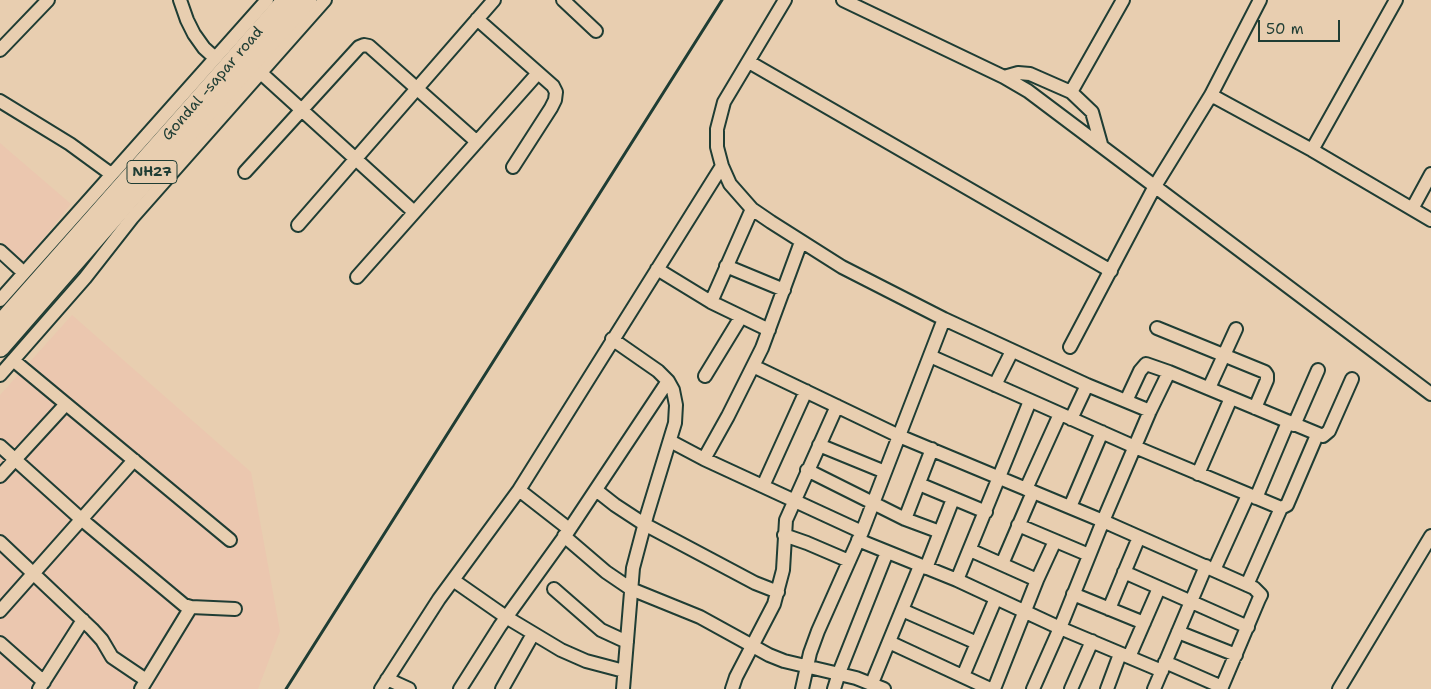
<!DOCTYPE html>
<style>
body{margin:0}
#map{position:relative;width:1431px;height:689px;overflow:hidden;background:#e8ceb0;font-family:"Shantell Sans",sans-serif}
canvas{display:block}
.scale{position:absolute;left:1258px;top:20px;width:82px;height:22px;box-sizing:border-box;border:2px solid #1f3d34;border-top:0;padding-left:6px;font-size:15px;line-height:18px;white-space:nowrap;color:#1f3d34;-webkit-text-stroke:4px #e8ceb0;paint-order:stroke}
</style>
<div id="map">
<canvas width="1431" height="689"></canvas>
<div class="scale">50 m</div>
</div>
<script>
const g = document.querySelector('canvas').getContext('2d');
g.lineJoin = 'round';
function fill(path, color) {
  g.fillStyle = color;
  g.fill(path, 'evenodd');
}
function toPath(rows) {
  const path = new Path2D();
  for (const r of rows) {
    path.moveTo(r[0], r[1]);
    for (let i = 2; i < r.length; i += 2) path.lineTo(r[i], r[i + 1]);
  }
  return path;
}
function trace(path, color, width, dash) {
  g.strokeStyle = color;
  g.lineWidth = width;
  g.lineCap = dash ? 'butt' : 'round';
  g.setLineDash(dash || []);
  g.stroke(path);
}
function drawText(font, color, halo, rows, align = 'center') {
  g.font = font + ' "Shantell Sans",sans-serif';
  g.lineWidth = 4;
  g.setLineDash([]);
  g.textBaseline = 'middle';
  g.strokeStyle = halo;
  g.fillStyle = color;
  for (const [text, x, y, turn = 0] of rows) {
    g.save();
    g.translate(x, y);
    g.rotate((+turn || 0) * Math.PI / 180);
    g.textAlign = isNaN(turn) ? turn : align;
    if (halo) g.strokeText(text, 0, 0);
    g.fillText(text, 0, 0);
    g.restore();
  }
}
fill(toPath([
 [0,143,71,204,24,263,0,240],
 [72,315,251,472,280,631,258,689,0,689,0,395]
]), '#ebc7af');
const minor = toPath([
 [180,0,187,20,194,34,204,48,215,58],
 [563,0,596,31],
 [785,0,724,102,717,129,717,147,722,166,730,184,752,209,771,222,842,267,944,319,1087,385,1150,411,1169,372,1323,436,1329,431,1352,379],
 [843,0,1004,77,1028,91,1431,394],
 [477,19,553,86,556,92,555,100,551,108,513,167],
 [0,50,48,0],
 [749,62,1111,271],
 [261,73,414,212],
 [1004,77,1018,73,1030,74,1071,92,1092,112,1101,144],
 [1071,92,1123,0],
 [1211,95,1312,150,1431,220],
 [0,101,70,144,111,174],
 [1312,150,1396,0],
 [245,172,359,47,364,45,369,46,477,142],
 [1412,209,1431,174],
 [298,225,494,0],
 [0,251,24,273],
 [726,266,784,290],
 [657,269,711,302,769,330],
 [357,277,538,73],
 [0,300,267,0],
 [711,302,752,209],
 [1157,328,1265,372,1267,375,1267,380,1255,408],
 [612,339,658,371,668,381,673,390,676,405,675,423,647,515,633,568,623,689],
 [1070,347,1155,186,1211,95,1260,0],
 [930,356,1135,447,1281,508,1287,505,1317,435],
 [13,360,230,540],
 [753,366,899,436,1103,521,1254,588,1261,595,1259,599,1221,689],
 [0,375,85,278,132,218,325,0],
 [705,376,741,317],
 [995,385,1012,351],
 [1209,388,1236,329],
 [1126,401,1140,371,1146,364,1169,372],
 [1071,419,1087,385],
 [1294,425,1318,370],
 [670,441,704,459,862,532],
 [819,445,885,472],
 [0,446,81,519,184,605,191,607,235,609],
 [704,459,728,416,762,348,801,242],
 [807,470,905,519,940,532],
 [1198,474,1231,398],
 [0,476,66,404],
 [919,484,986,512],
 [763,486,806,391],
 [1026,489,1060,414],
 [519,490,569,529],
 [596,490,615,505,644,524,755,583,778,592],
 [1256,498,1288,422],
 [1070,507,1102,432],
 [905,519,932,449],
 [1018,525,1089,555],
 [784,535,807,543,849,561],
 [564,536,606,572,631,589,700,617,769,655,784,661,856,678,884,689],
 [858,540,957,580,1060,628,1103,521,1150,411],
 [0,542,92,629,102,640,112,657,146,680],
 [970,550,1037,580],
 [1002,564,1033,492],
 [926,568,953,499],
 [1214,570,1248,495],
 [1124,572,1248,627],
 [453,580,506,617,561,650,586,661,624,671],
 [957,580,1030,401],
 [1247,585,1281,508],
 [554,589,601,630,627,642],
 [1073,594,1144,623],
 [1109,609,1139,537],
 [902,610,977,643],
 [0,611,134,460],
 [1178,632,1236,655],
 [889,642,990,689],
 [0,643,44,682],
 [1129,657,1159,588],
 [1165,662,1222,687],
 [963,676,996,598],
 [387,679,409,689],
 [872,683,920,566],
 [39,689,83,620],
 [141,689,191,607],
 [381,689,439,599,519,490,722,166],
 [460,689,500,626,567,533,668,381],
 [502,689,533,634],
 [732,689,736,677,774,604,783,570,786,520,837,406],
 [802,689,810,653,818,631,862,532,944,319],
 [834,689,839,673,887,552],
 [994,689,1037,580,1055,541],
 [1033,689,1060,628,1162,671],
 [1071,689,1092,641],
 [1107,689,1120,654],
 [1154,689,1206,566],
 [1339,689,1431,536]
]);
const highway = toPath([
 [0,325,287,0],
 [0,347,136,191,307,0]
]);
trace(minor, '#1f3d34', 16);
trace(highway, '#1f3d34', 22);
trace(minor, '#e8ceb0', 12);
trace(highway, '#e8ceb0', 19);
trace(toPath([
 [286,689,722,0]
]), '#1f3d34', 3);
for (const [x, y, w] of [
 [152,172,50]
]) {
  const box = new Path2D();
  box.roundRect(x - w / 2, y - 11.5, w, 23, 4);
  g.fillStyle = '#e8ceb0';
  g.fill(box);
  trace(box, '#1f3d34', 1);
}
drawText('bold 14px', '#1f3d34', null, [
 ["NH27",152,172]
]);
drawText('15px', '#1f3d34', '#e8ceb0', [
 ["Gondal -sapar road",213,84,-49]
]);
</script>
